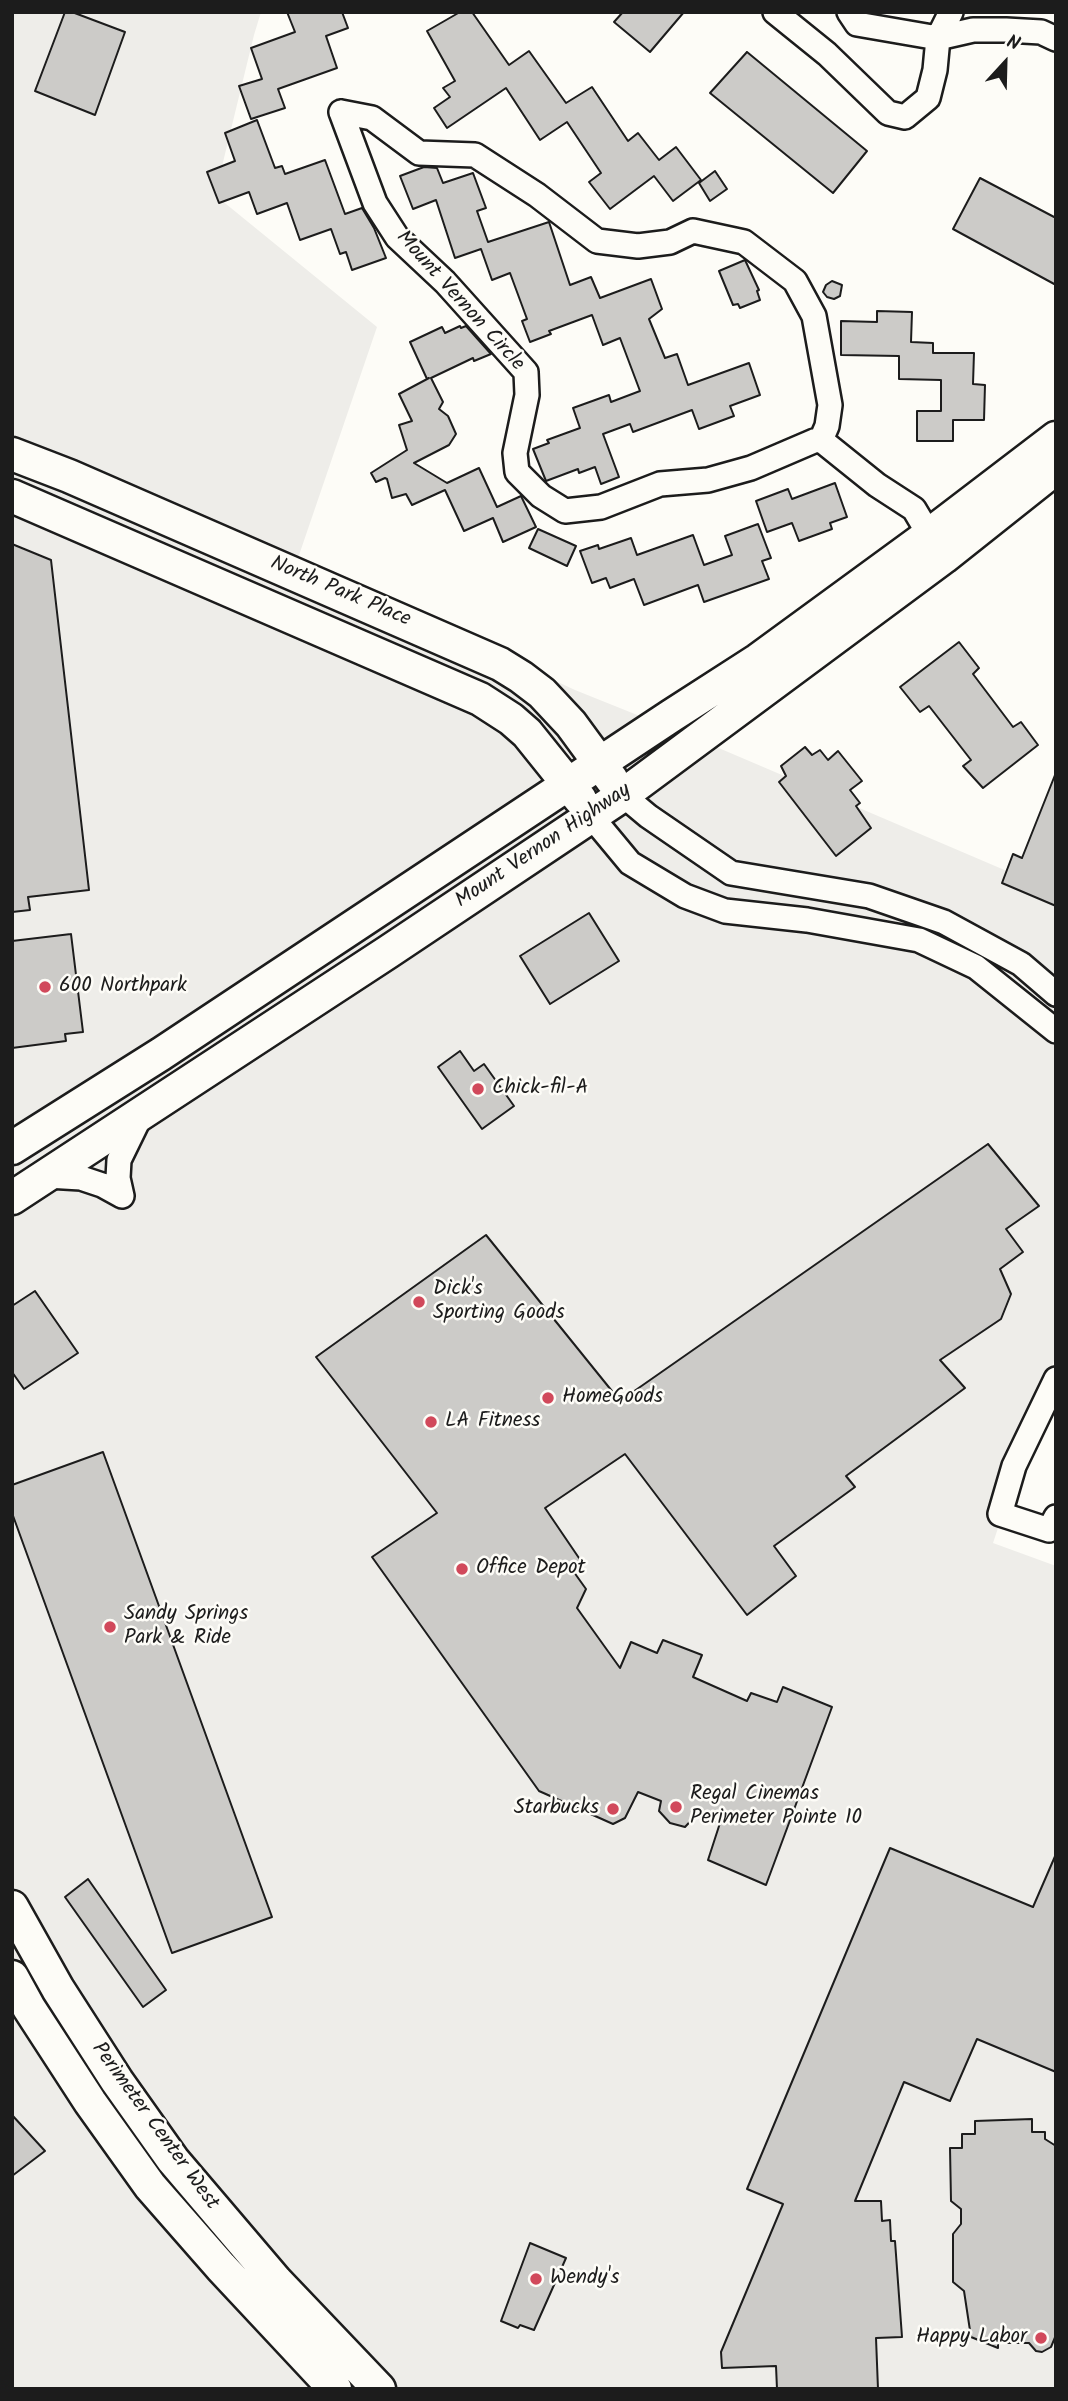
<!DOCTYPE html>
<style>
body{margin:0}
#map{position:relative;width:1068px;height:2401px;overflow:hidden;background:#fdfcf7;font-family:Kalam,sans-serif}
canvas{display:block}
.frame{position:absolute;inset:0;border:14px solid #1c1c1c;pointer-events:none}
.north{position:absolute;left:970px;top:28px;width:70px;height:70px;-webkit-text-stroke:5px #fdfcf7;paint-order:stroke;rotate:22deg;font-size:19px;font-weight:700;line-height:28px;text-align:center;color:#1c1c1c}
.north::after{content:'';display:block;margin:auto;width:24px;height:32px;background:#1c1c1c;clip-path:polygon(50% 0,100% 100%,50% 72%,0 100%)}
</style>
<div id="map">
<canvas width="1068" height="2401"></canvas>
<div class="frame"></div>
<div class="north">N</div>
</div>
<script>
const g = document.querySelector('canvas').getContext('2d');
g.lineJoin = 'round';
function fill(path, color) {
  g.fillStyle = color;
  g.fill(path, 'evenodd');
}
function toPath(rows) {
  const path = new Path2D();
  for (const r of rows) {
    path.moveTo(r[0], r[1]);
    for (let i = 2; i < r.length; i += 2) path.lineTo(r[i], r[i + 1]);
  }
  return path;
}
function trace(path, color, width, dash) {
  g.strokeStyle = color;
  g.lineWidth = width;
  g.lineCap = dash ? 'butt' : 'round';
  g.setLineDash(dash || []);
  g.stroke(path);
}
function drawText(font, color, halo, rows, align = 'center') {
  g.font = font + ' Kalam,sans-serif';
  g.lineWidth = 5;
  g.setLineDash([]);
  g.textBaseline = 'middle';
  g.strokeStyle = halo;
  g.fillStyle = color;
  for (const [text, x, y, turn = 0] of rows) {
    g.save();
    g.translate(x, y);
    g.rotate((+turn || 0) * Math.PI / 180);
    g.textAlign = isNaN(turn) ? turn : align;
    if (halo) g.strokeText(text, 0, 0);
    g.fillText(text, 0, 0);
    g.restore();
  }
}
fill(toPath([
 [12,12,261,12,254,35,215,195,377,327,297,561,575,690,707,743,1056,892,1056,1354,993,1543,1056,1566,1056,2389,12,2389]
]), '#eeede9');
const building = toPath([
 [65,12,72,12,125,32,95,115,35,91,65,12],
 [287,12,342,12,348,28,326,36,337,68,278,89,285,108,251,119,239,86,262,79,251,48,295,32,287,12],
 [460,12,472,12,509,65,529,51,566,103,592,87,628,141,638,133,659,160,676,147,701,180,673,201,654,176,610,209,589,182,601,173,567,122,540,140,506,88,447,128,434,108,450,97,443,88,455,81,427,31,460,12],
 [623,12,684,12,650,52,614,22,623,12],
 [747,52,867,151,833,193,710,93,747,52],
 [257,120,275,168,282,166,285,174,325,160,345,214,362,208,374,228,386,258,352,270,346,252,340,254,331,229,300,240,287,203,257,214,249,192,219,203,207,172,235,161,225,133,257,120],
 [424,167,437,168,443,183,473,173,486,208,477,211,488,242,549,222,570,285,591,277,600,298,651,279,662,309,649,319,665,358,677,354,688,385,749,363,760,395,730,406,734,416,699,429,692,410,633,432,630,424,603,434,619,477,601,484,595,467,579,473,578,469,546,481,533,449,549,443,547,440,580,428,573,408,609,395,611,402,640,391,620,338,603,345,592,315,549,331,551,334,530,342,522,321,527,319,510,273,492,280,481,249,455,258,436,200,413,209,400,176,424,167],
 [715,171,727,189,710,201,699,183,715,171],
 [980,178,1056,218,1056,285,953,229,980,178],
 [745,260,759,290,757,291,760,300,740,308,738,304,733,305,719,271,745,260],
 [832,281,842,285,840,296,834,299,827,297,823,292,826,285,832,281],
 [877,311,912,312,911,342,933,343,933,353,974,353,973,384,985,385,984,420,953,420,953,441,917,441,917,411,941,411,941,380,899,379,899,356,841,355,841,321,877,322,877,311],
 [460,326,461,328,466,326,491,354,474,361,473,358,431,378,443,402,439,409,448,416,456,434,449,445,414,463,447,483,479,468,497,507,521,496,536,527,503,542,493,518,464,531,445,490,412,505,406,494,392,498,387,479,385,478,376,482,371,473,407,450,399,425,412,421,399,394,429,378,427,379,410,342,442,327,445,333,460,326],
 [835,483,847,517,830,523,832,529,799,541,792,523,767,532,756,501,788,489,792,499,835,483],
 [758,524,771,558,762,561,769,579,704,602,698,585,644,605,634,579,610,588,606,578,592,583,580,551,598,545,599,549,631,538,637,555,693,535,704,565,732,555,725,536,758,524],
 [538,529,576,546,567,566,529,548,538,529],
 [12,544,51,560,89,890,28,897,30,910,12,912,12,544],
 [959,642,979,668,973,674,1013,727,1021,722,1038,745,983,788,963,766,971,760,929,706,920,712,900,687,959,642],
 [805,747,812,755,820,750,828,760,838,751,862,781,850,790,860,803,856,806,871,828,836,856,779,782,786,776,781,766,805,747],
 [1055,775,1056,775,1056,906,1002,883,1013,854,1022,858,1055,775],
 [589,913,619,961,550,1004,520,956,589,913],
 [71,934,83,1032,65,1034,66,1041,12,1048,12,941,71,934],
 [460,1051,474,1071,484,1064,514,1106,482,1129,438,1067,460,1051],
 [988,1144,1039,1206,1006,1229,1023,1252,1000,1269,1011,1294,1001,1319,940,1360,965,1388,846,1476,855,1487,774,1546,796,1576,747,1615,625,1454,545,1508,581,1561,571,1568,586,1589,577,1608,620,1668,631,1642,657,1653,663,1640,702,1655,693,1677,747,1701,751,1693,777,1702,783,1687,832,1707,766,1885,708,1860,720,1823,698,1813,685,1827,670,1823,659,1811,661,1801,638,1792,625,1818,613,1824,539,1791,372,1557,437,1513,316,1357,486,1235,620,1401,988,1144],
 [35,1291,78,1353,24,1389,12,1372,12,1306,35,1291],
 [103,1452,272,1917,172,1953,12,1513,12,1485,103,1452],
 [890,1848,1033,1907,1056,1854,1056,2072,977,2039,950,2101,904,2082,855,2201,881,2201,882,2221,890,2220,891,2241,895,2241,902,2337,876,2338,878,2389,777,2389,776,2366,722,2368,721,2352,783,2204,747,2189,890,1848],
 [88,1879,166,1990,143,2007,65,1897,88,1879],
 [12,2115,45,2151,12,2176,12,2115],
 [1032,2119,1032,2132,1045,2132,1045,2139,1056,2146,1056,2335,1051,2347,1042,2352,1036,2351,1029,2343,998,2343,998,2348,971,2337,964,2291,953,2282,953,2234,961,2224,961,2209,951,2201,950,2148,962,2148,962,2134,975,2134,975,2121,1032,2119],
 [530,2243,566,2258,534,2330,520,2325,518,2328,501,2321,530,2243]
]);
fill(building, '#cccbc8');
trace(building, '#1c1c1c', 2);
const street = toPath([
 [775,12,827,54,888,113,905,117,928,98,935,70,938,38,951,12],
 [849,12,857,24,938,38,973,30,1006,30,1041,32,1056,39],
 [341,112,372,118,419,153,475,155,537,195,597,241,638,246,670,242,693,231,744,242,795,281,814,316,830,405,827,426,821,440,814,441,751,468,708,480,660,484,601,507,565,511,541,496,517,472,515,453,527,395,526,372,445,282,397,237,375,203,341,112],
 [821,440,877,485,914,509,936,546],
 [623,795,648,816,731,873,869,896,944,922,1021,964,1056,994],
 [591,816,630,863,685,896,725,911,807,920,919,940,976,967,1056,1031],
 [47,1176,81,1178,102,1185,122,1196],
 [122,1196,118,1178,119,1160,140,1117],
 [1056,1379,1014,1466,1000,1514,1049,1530,1056,1517]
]);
const secondary = toPath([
 [12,454,69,476,500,664,521,677,542,693,571,724,612,780],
 [12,496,480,699,511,719,527,733,580,799],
 [12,1148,161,1054,671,716,758,660,929,535,1056,438],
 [12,1198,388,952,623,795,944,557,1056,468],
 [12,1907,58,1989,117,2081,173,2160,276,2281,379,2389],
 [12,1977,29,2008,90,2102,150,2186,221,2267,335,2389]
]);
trace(street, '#1c1c1c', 28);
trace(secondary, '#1c1c1c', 37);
trace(street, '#fdfcf7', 23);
trace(secondary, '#fdfcf7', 32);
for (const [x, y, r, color] of [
 [45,987,7,"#d1495b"],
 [478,1089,7,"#d1495b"],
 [419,1302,7,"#d1495b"],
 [548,1398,7,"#d1495b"],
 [431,1422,7,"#d1495b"],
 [462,1569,7,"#d1495b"],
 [110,1627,7,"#d1495b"],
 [676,1807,7,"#d1495b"],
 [613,1809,7,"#d1495b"],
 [536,2279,7,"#d1495b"],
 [1041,2338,7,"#d1495b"]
]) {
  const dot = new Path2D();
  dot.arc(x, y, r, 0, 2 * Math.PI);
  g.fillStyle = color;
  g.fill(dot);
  trace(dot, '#fdfcf7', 2.5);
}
drawText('21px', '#1c1c1c', '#fdfcf7', [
 ["Mount Vernon Circle",459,302,48],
 ["North Park Place",340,593,23],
 ["Mount Vernon Highway",544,847,-34],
 ["Perimeter Center West",154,2127,54]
]);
drawText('21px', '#1c1c1c', '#fdfcf7', [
 ["600 Northpark",59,987],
 ["Chick-fil-A",492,1089],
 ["Dick's",433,1290],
 ["Sporting Goods",433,1314],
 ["HomeGoods",562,1398],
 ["LA Fitness",445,1422],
 ["Office Depot",476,1569],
 ["Sandy Springs",124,1615],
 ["Park & Ride",124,1639],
 ["Regal Cinemas",690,1795],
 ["Perimeter Pointe 10",690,1819],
 ["Starbucks",599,1809,"right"],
 ["Wendy's",550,2279],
 ["Happy Labor",1027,2338,"right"]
], 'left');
</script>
